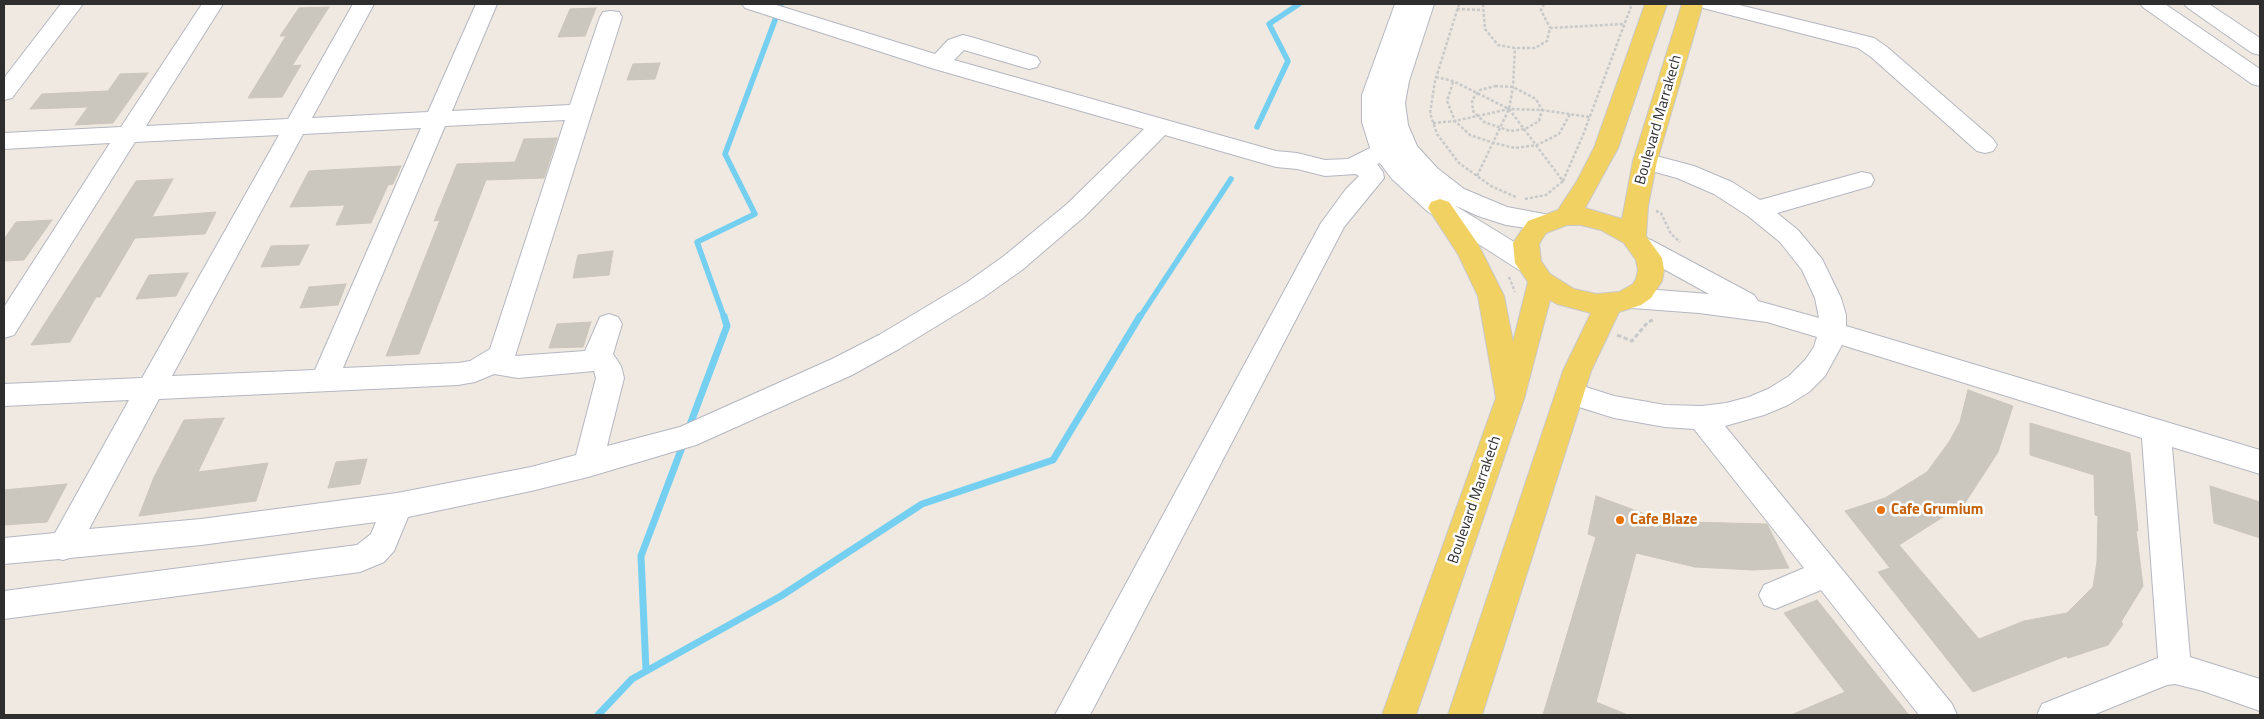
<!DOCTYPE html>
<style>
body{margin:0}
#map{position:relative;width:2264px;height:719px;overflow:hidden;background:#efe9e1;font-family:"Titillium Web",sans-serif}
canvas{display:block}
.frame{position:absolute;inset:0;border:5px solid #2e2e2e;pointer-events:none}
</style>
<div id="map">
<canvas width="2264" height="719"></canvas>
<div class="frame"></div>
</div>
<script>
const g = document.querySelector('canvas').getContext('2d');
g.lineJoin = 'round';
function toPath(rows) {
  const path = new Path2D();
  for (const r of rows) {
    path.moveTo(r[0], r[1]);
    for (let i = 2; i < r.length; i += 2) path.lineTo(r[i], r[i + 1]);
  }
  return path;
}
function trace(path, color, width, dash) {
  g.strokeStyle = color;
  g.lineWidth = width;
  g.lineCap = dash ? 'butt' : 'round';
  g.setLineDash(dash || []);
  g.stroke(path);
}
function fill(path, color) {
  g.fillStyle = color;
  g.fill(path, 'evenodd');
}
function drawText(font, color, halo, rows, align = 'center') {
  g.font = font + ' "Titillium Web",sans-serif';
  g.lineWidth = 5;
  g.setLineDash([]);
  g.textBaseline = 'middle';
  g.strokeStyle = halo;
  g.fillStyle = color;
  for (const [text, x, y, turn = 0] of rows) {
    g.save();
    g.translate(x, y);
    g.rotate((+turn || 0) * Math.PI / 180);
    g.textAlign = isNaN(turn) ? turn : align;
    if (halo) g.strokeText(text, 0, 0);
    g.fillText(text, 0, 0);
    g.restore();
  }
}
trace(toPath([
 [1257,127,1288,61,1269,24,1299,4],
 [724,317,697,242,755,214,725,154,781,4],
 [1140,317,1231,179]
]), '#75cff0', 5.5);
trace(toPath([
 [688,430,727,326,724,316],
 [646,671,641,556,684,442],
 [598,715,632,679,781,596,922,504,1053,460,1140,316]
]), '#75cff0', 7);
const building = toPath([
 [329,7,292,66,301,65,282,97,248,98,286,36,280,36,299,8,329,7],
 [596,8,585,36,558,37,570,9,596,8],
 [660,63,655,79,627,80,633,64,660,63],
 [148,73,113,123,75,125,88,107,30,109,42,94,108,91,120,74,148,73],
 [557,138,544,178,486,180,419,354,386,356,440,220,434,221,457,164,515,162,524,139,557,138],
 [401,166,393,184,388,185,371,223,336,225,345,205,290,207,309,171,401,166],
 [173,179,152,217,216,212,205,234,135,238,100,297,96,297,70,342,31,345,136,181,173,179],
 [52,220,24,260,4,261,4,239,16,222,52,220],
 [309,245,299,265,261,267,271,246,309,245],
 [613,251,609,275,573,278,578,255,613,251],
 [188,273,176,296,136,299,149,275,188,273],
 [346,284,338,305,300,308,309,287,346,284],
 [591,322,583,347,549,348,557,324,591,322],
 [1968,390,2013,406,1998,452,1965,503,1899,545,1979,639,2024,621,2067,613,2093,587,2097,562,2098,516,2095,515,2094,475,2030,455,2030,423,2130,453,2138,531,2136,530,2143,586,2121,622,2123,624,2108,645,2068,658,2066,656,1973,692,1878,572,1890,568,1845,511,1885,498,1927,472,1949,442,1960,422,1968,390],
 [224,418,198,472,268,463,256,501,139,516,154,477,184,420,224,418],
 [367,459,360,484,328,488,336,462,367,459],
 [67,484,47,522,4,525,4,490,67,484],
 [2210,486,2260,502,2260,538,2214,523,2210,486],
 [1596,496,1648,515,1687,522,1767,524,1789,568,1754,570,1695,567,1636,553,1596,702,1628,715,1543,715,1596,537,1588,534,1596,496],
 [1817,600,1909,715,1791,715,1845,692,1784,613,1817,600]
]);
fill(building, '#cbc7bf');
trace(building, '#cbc5ba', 1);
const minor = toPath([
 [61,4,83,4,12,98,4,100,4,78,61,4],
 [202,4,223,4,146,126,288,119,353,4,374,4,312,118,428,112,476,4,497,4,452,111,570,105,600,17,603,12,611,11,619,12,622,17,515,356,585,351,600,317,609,314,618,317,622,324,613,354,621,366,624,378,607,446,680,427,832,359,879,335,966,283,1004,256,1067,204,1144,129,931,68,745,8,742,4,773,4,935,54,948,40,963,35,971,37,1037,57,1040,62,1037,67,1029,69,964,50,954,60,1276,151,1297,153,1325,160,1348,159,1370,148,1362,122,1362,95,1395,4,1434,4,1409,81,1405,103,1408,125,1417,146,1437,168,1464,189,1507,207,1555,216,1559,222,1555,228,1546,231,1506,225,1478,216,1454,205,1537,256,1541,263,1537,270,1528,272,1519,270,1427,211,1392,179,1380,163,1377,164,1383,172,1384,178,1344,227,1090,715,1055,715,1321,223,1346,189,1359,176,1356,174,1325,176,1297,169,1276,167,1165,135,1085,216,1022,270,984,297,899,349,852,375,696,445,588,477,531,491,408,517,394,551,384,562,360,572,4,619,4,591,357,545,371,534,376,522,201,545,70,558,63,560,59,559,4,564,4,538,55,533,129,400,4,406,4,384,142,378,279,135,135,142,14,335,4,338,4,307,110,143,4,149,4,133,121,127,202,4],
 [565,120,490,349,470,361,458,363,343,368,445,126,565,120],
 [421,128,315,370,172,376,303,134,421,128],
 [594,371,596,378,576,455,531,467,397,493,201,519,89,529,159,399,458,385,475,382,494,374,518,378,594,371],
 [1699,4,1735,4,1874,38,1887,47,1993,139,1997,145,1993,151,1985,153,1977,151,1871,57,1858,48,1703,8,1699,4],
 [2140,4,2165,4,2260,69,2260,86,2252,84,2144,8,2140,4],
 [2184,4,2209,4,2260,38,2260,55,2252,53,2188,8,2184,4],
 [1645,153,1694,166,1732,182,1760,200,1862,172,1871,174,1874,180,1871,186,1777,213,1798,230,1822,259,1841,298,1846,315,1846,326,2260,450,2260,474,2172,447,2190,657,2260,679,2260,711,2203,691,2175,684,2167,685,2093,715,2037,715,2042,704,2158,658,2142,438,1842,345,1825,376,1809,392,1788,405,1764,415,1725,426,1952,704,1957,715,1919,715,1821,590,1775,609,1764,605,1759,595,1764,585,1804,568,1694,429,1665,427,1614,418,1560,401,1556,393,1560,385,1570,382,1614,396,1665,405,1702,406,1726,403,1749,397,1768,389,1789,376,1805,360,1814,347,1817,337,1767,322,1699,313,1632,308,1623,305,1619,298,1623,291,1632,288,1709,294,1633,252,1629,246,1633,240,1642,237,1651,240,1754,295,1758,301,1819,318,1815,298,1802,270,1780,242,1748,216,1714,194,1677,178,1637,167,1633,161,1637,155,1645,153]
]);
const major = toPath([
 [1645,4,1667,4,1618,148,1585,208,1622,219,1633,161,1682,4,1703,4,1657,161,1648,206,1646,236,1662,258,1664,270,1662,281,1651,298,1641,305,1619,312,1591,371,1482,715,1448,715,1563,371,1591,313,1557,304,1550,300,1524,399,1416,715,1382,715,1496,398,1478,296,1458,254,1428,208,1431,202,1440,199,1449,202,1478,244,1504,296,1513,342,1528,282,1515,263,1513,243,1528,221,1558,210,1577,181,1594,148,1645,4],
 [1567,225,1581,225,1601,230,1624,243,1636,260,1638,270,1636,279,1633,284,1619,292,1596,294,1574,289,1550,274,1541,261,1539,244,1546,233,1567,225]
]);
trace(minor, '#b4b7c1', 2);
trace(major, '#c9c9c9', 2);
trace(toPath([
 [1459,4,1435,81,1430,113,1437,134,1459,163,1491,186,1516,197],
 [1483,4,1485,29,1498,45,1515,48,1535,48,1547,41,1550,28,1624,24],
 [1544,4,1541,10,1550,28],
 [1457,9,1482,10],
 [1436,77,1453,81,1509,109,1563,181,1583,135,1632,4],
 [1453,82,1447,101,1455,121,1470,135,1494,143,1515,148,1537,145,1559,134,1570,114],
 [1495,86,1513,87,1536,99,1542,110,1539,121,1525,129,1510,131,1484,122,1473,111,1472,100,1480,90,1495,86],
 [1433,123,1455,121,1509,109,1542,110,1589,117],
 [1477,176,1509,109,1513,87,1515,48],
 [1525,199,1546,195,1563,181],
 [1656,211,1661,213,1671,234,1680,242],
 [1509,277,1515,292]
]), '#c9c9c9', 2.5, [3, 2]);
trace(toPath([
 [1617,335,1632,341,1648,322,1653,320]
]), '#c9c9c9', 3, [4.5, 2.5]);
fill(minor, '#fff');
fill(major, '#f2d163');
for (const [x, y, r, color] of [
 [1881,510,5,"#e8710a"],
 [1620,520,5,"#e8710a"]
]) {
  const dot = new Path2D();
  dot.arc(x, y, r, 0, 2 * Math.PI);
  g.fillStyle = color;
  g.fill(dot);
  trace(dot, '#fff', 2);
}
drawText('15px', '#2e2e2e', '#fff', [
 ["Boulevard Marrakech",1659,120,-74],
 ["Boulevard Marrakech",1475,500,-71]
]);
drawText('bold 15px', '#c56008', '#fff', [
 ["Cafe Grumium",1891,510],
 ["Cafe Blaze",1630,520]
], 'left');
</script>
